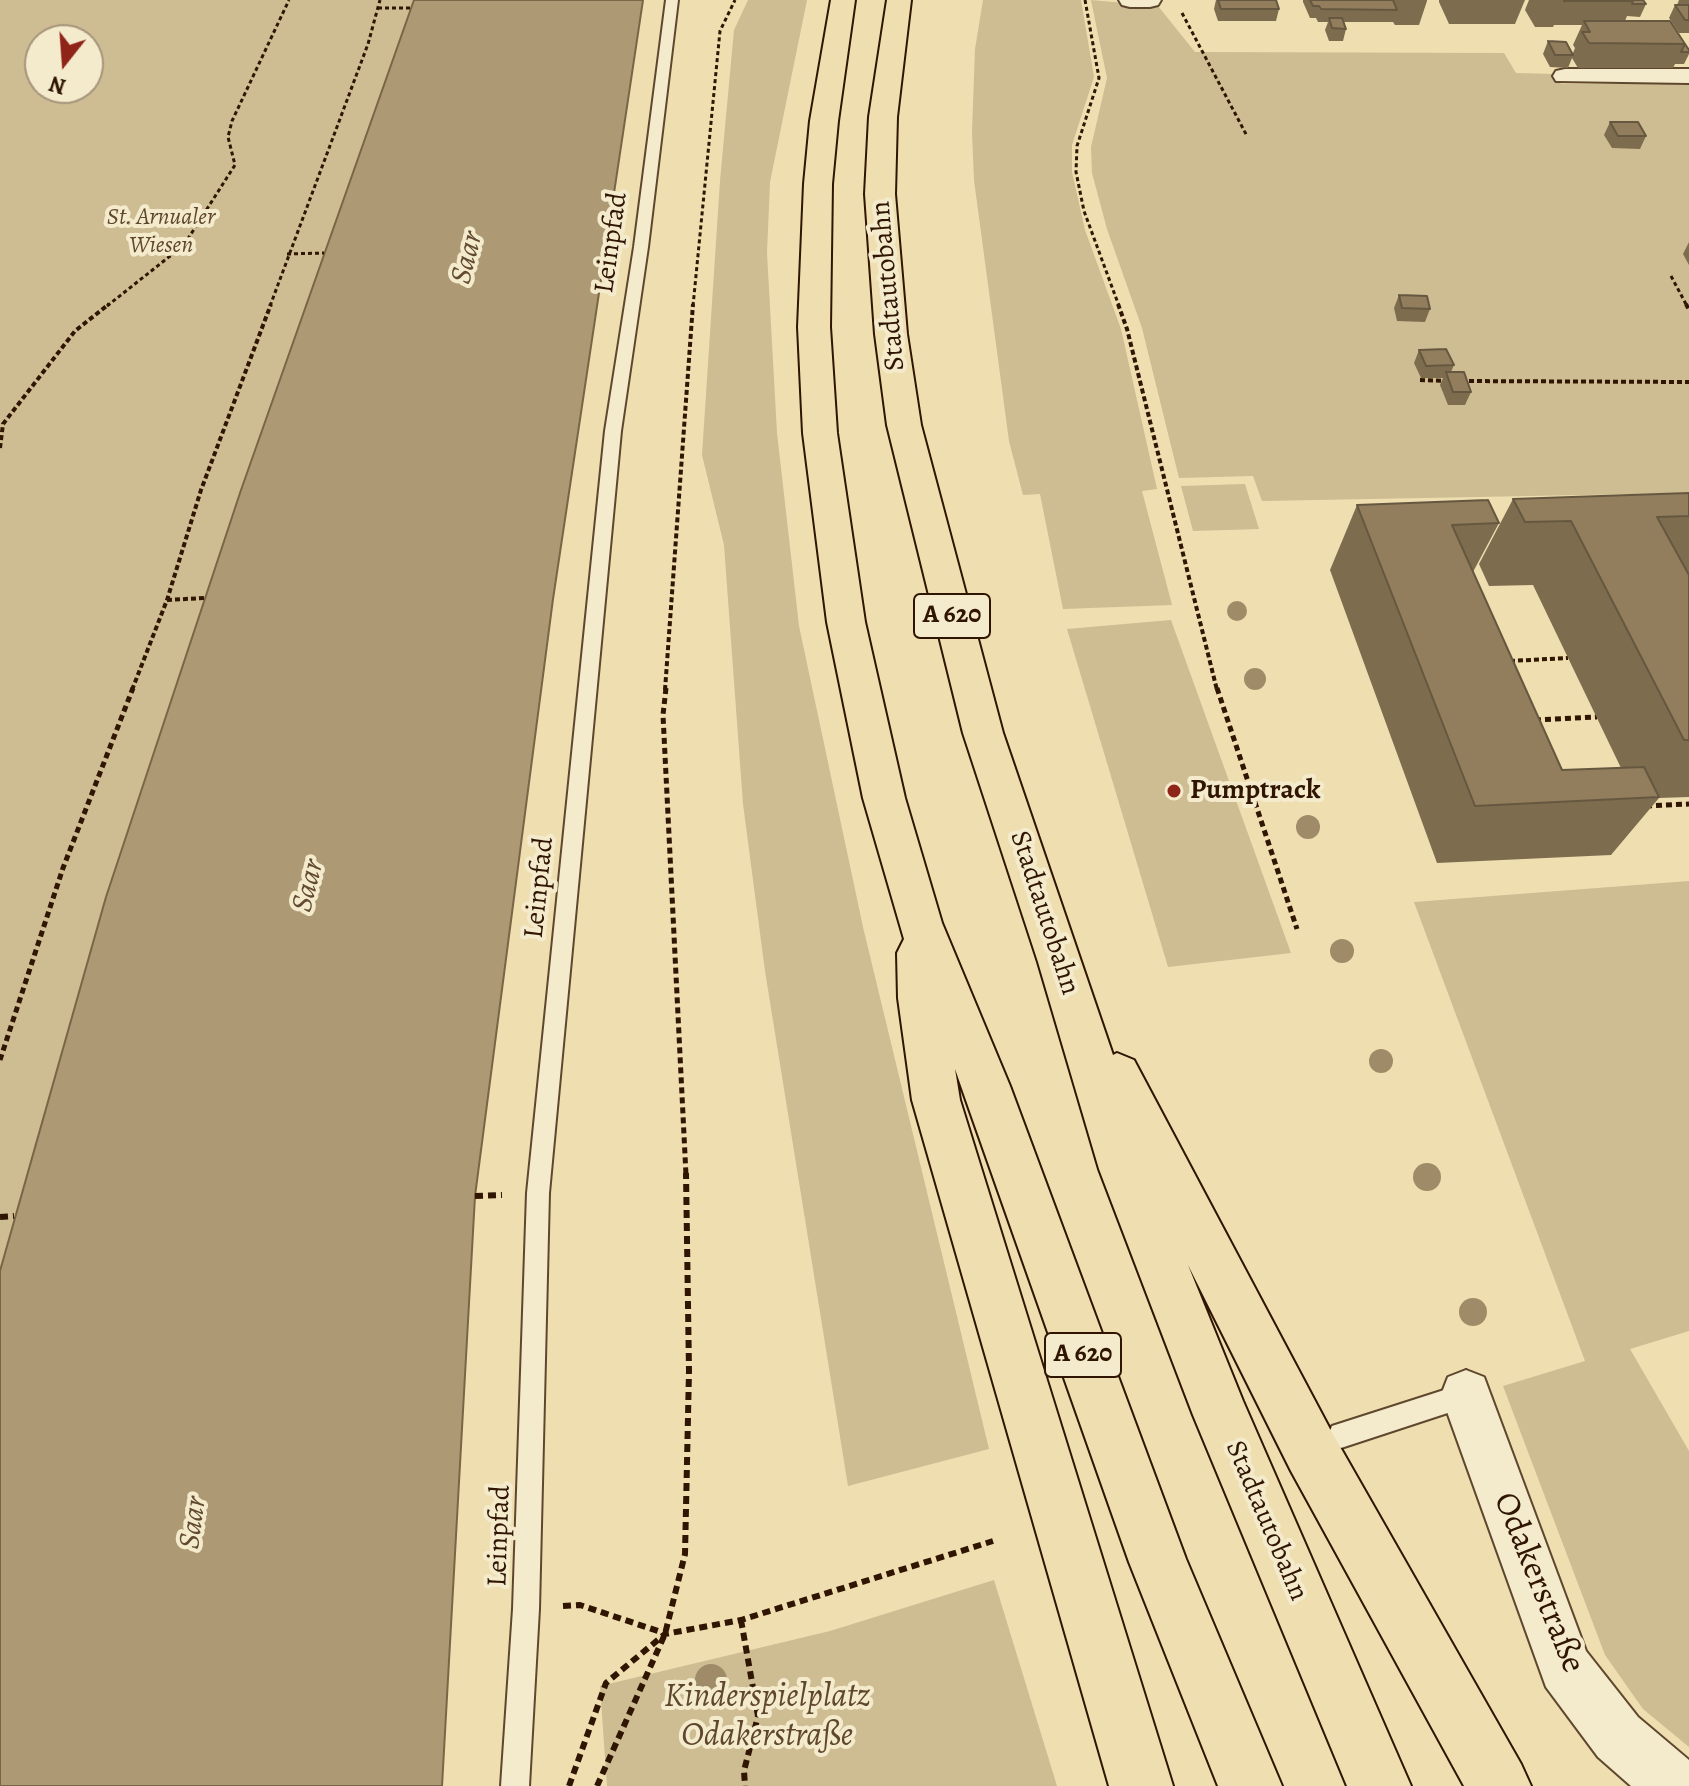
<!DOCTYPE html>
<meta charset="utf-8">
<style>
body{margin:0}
#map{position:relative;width:1689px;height:1786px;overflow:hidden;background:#eedeb0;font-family:Alegreya,serif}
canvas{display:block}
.north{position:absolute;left:24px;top:24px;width:80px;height:80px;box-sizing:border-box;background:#f4eacc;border:2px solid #a5957b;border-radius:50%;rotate:197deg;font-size:22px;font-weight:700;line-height:32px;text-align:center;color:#2f1502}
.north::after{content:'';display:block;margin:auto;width:28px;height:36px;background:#8f2418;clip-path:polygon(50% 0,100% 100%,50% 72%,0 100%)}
</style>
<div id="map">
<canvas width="1689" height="1786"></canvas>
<div class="north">N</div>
</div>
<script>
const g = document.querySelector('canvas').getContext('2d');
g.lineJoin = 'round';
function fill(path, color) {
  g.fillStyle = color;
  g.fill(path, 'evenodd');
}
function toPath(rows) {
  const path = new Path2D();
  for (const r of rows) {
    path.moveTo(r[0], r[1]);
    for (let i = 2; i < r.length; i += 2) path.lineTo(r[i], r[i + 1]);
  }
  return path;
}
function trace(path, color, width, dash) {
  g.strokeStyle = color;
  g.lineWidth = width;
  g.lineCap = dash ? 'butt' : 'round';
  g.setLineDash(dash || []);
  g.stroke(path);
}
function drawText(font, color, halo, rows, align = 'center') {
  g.font = font + ' Alegreya,serif';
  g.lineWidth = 8;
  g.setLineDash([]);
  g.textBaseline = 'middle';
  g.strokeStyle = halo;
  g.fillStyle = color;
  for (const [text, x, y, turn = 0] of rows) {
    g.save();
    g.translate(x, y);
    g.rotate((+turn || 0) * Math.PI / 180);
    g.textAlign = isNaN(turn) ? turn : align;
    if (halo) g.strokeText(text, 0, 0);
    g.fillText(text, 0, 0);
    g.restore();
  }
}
fill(toPath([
 [0,0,414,0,241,490,106,897,0,1271],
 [40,40,88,40,88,88,40,88],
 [748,0,807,0,770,182,767,253,777,433,799,626,863,927,989,1449,848,1486,765,971,743,804,724,545,702,455,720,181,734,30],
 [983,0,1081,0,1094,77,1072,145,1072,172,1085,230,1121,329,1157,489,1142,491,1172,605,1063,609,1040,494,1023,495,1009,441,974,180,972,132,975,49],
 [1091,0,1158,6,1195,52,1504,53,1516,73,1554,74,1561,84,1689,84,1689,493,1262,501,1253,476,1179,478,1142,328,1107,229,1092,173,1091,147,1107,78],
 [1245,484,1259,529,1193,531,1181,486],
 [1171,620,1291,953,1168,967,1067,629],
 [1689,881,1689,1331,1630,1349,1689,1451,1689,1747,1643,1709,1605,1655,1503,1386,1585,1361,1414,902],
 [994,1580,1057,1786,607,1786,600,1686,830,1631]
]), '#cebc92');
const water = toPath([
 [414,0,643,0,553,599,475,1196,442,1786,0,1786,0,1271,106,897,241,490,414,0]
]);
fill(water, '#ad9a75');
trace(water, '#7b6547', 2);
const service = toPath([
 [666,0,678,0,648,247,621,431,549,1193,539,1609,529,1786,501,1786,513,1609,527,1193,605,431,634,247,666,0],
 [1466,1383,1475,1386,1478,1395,1475,1404,1341,1448,1332,1444,1328,1435,1332,1426,1466,1383]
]);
const minor = toPath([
 [1119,0,1161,0,1158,5,1150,7,1130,7,1122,5,1119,0],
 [1565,69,1689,69,1689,83,1556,81,1553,76,1556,71,1565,69],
 [1466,1370,1484,1377,1586,1651,1638,1717,1689,1760,1689,1786,1631,1786,1598,1757,1546,1687,1441,1395,1448,1377,1466,1370]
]);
const motorway = toPath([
 [831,0,855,0,838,121,832,184,830,327,837,433,865,622,905,798,942,923,1010,1086,1186,1559,1282,1786,1218,1786,1129,1562,955,1069,960,1100,1173,1786,1109,1786,912,1100,898,998,897,953,904,939,863,798,827,622,803,433,798,327,804,184,810,121,831,0],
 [887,0,911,0,897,117,895,194,907,334,921,425,1003,733,1113,1055,1117,1053,1134,1060,1331,1431,1521,1764,1531,1786,1464,1786,1291,1471,1188,1265,1243,1401,1411,1786,1347,1786,1193,1415,1099,1169,1038,962,963,733,887,425,875,334,865,194,869,117,887,0]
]);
trace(service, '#5f472e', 4);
trace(minor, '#5f472e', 4);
trace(motorway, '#2f1502', 4);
trace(toPath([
 [1085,0,1099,78,1077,146,1076,172,1084,211,1119,306],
 [378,8,411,8],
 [1182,13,1247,136],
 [287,254,324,253],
 [1671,276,1687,306],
 [107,306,184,245,235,165,228,137,232,121,289,0],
 [270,306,368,44,380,0],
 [693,306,720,31,735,0]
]), '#2f1502', 3, [4, 3]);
trace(toPath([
 [1118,304,1127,329,1217,690],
 [1686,304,1689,310],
 [1420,380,1447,381],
 [1461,381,1689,382],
 [0,448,3,424,75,331,109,304],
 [167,600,204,598],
 [1510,661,1568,658],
 [132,690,167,600,201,490,271,304],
 [665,690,693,304]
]), '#2f1502', 4, [5, 3]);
trace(toPath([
 [666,688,663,715,686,1175],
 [1217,688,1297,929],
 [1535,720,1597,717],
 [1646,806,1689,804],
 [0,1060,63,868,133,688]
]), '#2f1502', 5, [6, 4]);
trace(toPath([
 [475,1196,502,1195],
 [0,1217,14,1216],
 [563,1606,580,1605,664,1633],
 [741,1620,758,1716,744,1771,745,1786],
 [569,1786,606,1683,665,1634,741,1620,993,1541],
 [597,1786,665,1634,685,1554,689,1371,686,1173]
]), '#2f1502', 6, [8, 5]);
fill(service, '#f4eacc');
fill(minor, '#f4eacc');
fill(motorway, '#eedeb0');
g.fillStyle = '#9f8b68';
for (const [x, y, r] of [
 [1237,611,10],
 [1255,679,11],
 [1308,827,12],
 [1342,951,12],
 [1381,1061,12],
 [1427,1177,14],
 [1473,1312,14],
 [711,1680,16]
]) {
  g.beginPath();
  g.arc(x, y, r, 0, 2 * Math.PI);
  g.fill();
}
fill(toPath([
 [1216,0,1276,0,1279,9,1276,21,1218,21,1214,9],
 [1303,0,1427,0,1427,1,1419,25,1395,25,1393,22,1344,22,1346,29,1343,41,1329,41,1325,30,1328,22,1318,22,1316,18,1310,18,1303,2],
 [1439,0,1525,0,1515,24,1449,24,1439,2],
 [1529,0,1643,0,1646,4,1640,17,1627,16,1625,21,1670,21,1689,50,1689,54,1684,64,1675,64,1673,68,1578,68,1572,58,1568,68,1550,67,1543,54,1548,41,1573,53,1575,48,1573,45,1582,25,1554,25,1553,27,1535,27,1525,10],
 [1679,0,1689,0,1689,33,1679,33,1669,18,1675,5,1677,5],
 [1610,122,1646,136,1640,149,1612,148,1604,135],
 [1689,242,1689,265,1683,254],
 [1399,295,1430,309,1425,322,1397,321,1394,308],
 [1419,350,1454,365,1451,372,1471,392,1465,405,1448,405,1440,385,1443,378,1421,378,1414,363],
 [1689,493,1689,797,1659,798,1611,855,1437,863,1330,570,1357,505,1499,523,1473,572,1562,770,1621,768,1533,585,1489,586,1479,564,1513,499]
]), '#7e6c4f');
const building = toPath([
 [1218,0,1276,0,1279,9,1221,9,1218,0],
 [1310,0,1393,0,1397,10,1321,9,1319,6,1313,6,1310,0],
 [1564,0,1633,0,1633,1,1564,1,1564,0],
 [1633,0,1643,0,1646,4,1632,4,1633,0],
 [1675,5,1689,5,1689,20,1685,20,1675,5],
 [1329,18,1342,18,1346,29,1332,28,1329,18],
 [1584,21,1670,21,1685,44,1589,43,1582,32,1590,32,1584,21],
 [1548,41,1566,42,1573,55,1555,55,1548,41],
 [1685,44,1689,50,1689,52,1681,52,1685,44],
 [1610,122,1638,122,1646,136,1618,136,1610,122],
 [1399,295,1427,296,1430,309,1402,308,1399,295],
 [1446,349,1454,365,1426,366,1419,350,1446,349],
 [1446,372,1464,372,1471,392,1453,392,1446,372],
 [1689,493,1689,516,1657,517,1689,575,1689,740,1684,740,1571,521,1525,522,1513,499,1689,493],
 [1488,500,1499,523,1452,525,1562,770,1644,767,1659,797,1475,806,1357,505,1488,500]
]);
fill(building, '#927e5c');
trace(building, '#665840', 2);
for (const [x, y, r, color] of [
 [1174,791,8,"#8f2418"]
]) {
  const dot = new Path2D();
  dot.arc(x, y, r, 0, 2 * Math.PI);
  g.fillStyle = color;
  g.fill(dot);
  trace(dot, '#f4eacc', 3);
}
drawText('italic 24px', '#5f472d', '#f4eacc', [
 ["St. Arnualer",161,218],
 ["Wiesen",161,246]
]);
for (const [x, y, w] of [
 [952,616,76],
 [1083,1355,76]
]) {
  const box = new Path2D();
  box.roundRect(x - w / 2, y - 22, w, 44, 6);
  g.fillStyle = '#f4eacc';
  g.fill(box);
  trace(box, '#2f1502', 2);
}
drawText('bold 26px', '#2f1502', null, [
 ["A 620",952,616],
 ["A 620",1083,1355]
]);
drawText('28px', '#2f1502', '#f4eacc', [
 ["Leinpfad",612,243,-82],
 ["Stadtautobahn",889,286,-95],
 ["Leinpfad",540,888,-84],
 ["Stadtautobahn",1044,913,72],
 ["Stadtautobahn",1266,1521,67],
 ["Leinpfad",500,1536,-88]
]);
drawText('bold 28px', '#2f1502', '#f4eacc', [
 ["Pumptrack",1190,791]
], 'left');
drawText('italic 30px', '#614a30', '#f4eacc', [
 ["Saar",468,258,-76],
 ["Saar",309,886,-76],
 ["Saar",194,1523,-82]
]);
drawText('34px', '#2f1502', '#f4eacc', [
 ["Odakerstraße",1538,1583,68]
]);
drawText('italic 34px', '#5f472d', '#f4eacc', [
 ["Kinderspielplatz",767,1698],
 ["Odakerstraße",767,1737]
]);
</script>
